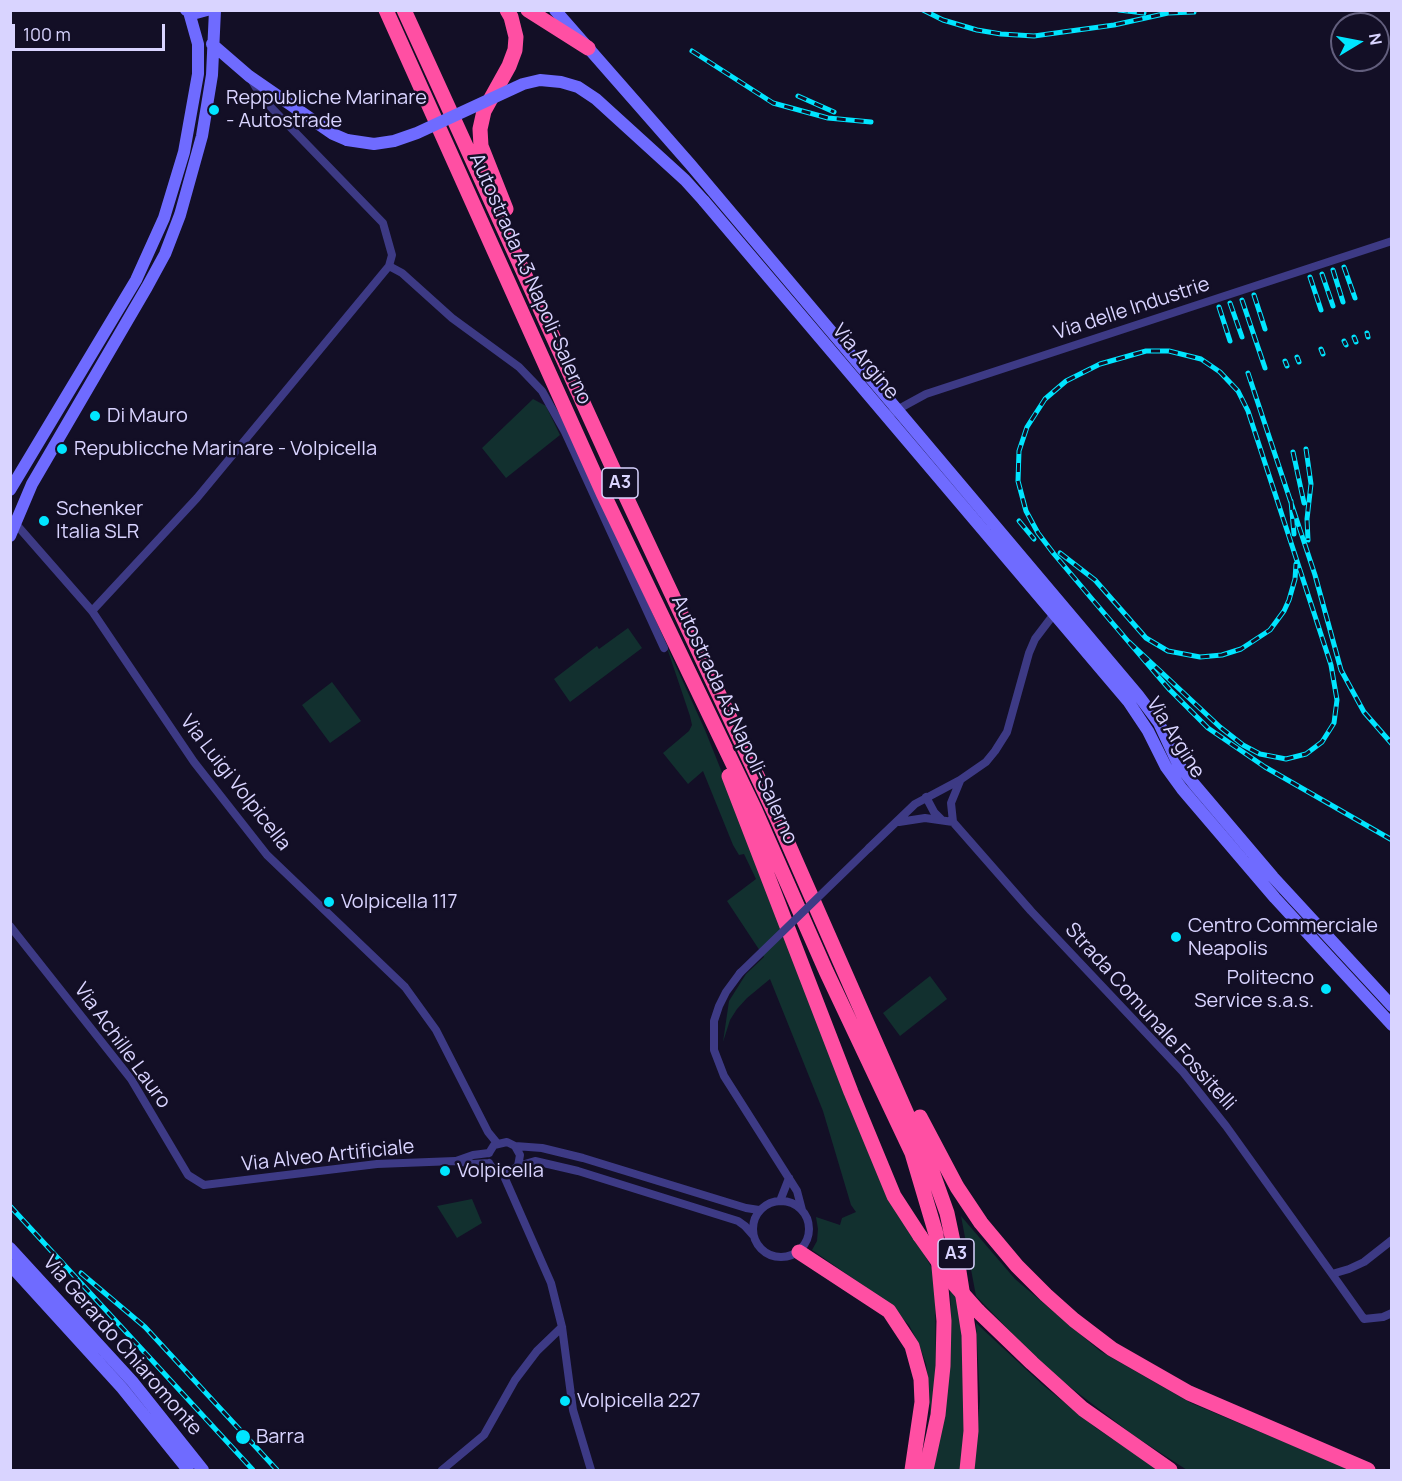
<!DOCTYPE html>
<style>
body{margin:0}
#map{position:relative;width:1402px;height:1481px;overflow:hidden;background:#130f26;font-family:Manrope,sans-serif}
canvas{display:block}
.frame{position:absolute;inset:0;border:12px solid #d9d4ff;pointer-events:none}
.north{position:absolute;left:1330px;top:12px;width:60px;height:60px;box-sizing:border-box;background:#130f26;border:2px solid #625e7d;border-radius:50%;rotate:80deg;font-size:16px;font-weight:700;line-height:24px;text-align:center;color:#d9d4ff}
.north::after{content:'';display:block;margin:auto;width:21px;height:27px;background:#00e5ff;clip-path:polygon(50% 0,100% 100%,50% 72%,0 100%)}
.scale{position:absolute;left:12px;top:24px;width:153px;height:27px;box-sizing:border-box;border:3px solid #d9d4ff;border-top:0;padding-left:8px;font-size:18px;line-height:21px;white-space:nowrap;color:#d9d4ff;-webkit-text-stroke:4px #130f26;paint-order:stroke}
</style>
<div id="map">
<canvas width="1402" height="1481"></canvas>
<div class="frame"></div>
<div class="north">N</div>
<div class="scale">100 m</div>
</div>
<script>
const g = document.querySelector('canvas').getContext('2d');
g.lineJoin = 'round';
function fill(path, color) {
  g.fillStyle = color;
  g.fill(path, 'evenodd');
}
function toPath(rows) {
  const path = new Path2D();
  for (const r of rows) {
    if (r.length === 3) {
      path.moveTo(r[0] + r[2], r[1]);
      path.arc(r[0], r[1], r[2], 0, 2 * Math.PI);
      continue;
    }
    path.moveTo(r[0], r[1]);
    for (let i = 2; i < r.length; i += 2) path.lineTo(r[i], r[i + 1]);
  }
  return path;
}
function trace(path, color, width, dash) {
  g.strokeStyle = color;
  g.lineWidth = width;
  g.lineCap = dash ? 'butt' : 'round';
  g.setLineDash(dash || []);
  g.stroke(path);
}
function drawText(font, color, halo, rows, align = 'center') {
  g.font = font + ' Manrope,sans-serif';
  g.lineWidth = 5;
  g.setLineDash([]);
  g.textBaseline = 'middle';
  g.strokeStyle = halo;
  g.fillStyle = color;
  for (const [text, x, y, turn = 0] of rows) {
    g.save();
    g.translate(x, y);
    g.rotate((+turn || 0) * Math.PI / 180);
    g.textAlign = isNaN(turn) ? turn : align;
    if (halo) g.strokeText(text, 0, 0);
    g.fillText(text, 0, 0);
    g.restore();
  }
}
fill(toPath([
 [533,399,546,406,560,435,506,478,482,448],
 [628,628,642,648,570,702,554,679,597,646,599,649],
 [665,642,705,730,896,1207,935,1273,936,1385,926,1437,930,1413,929,1387,926,1364,919,1344,909,1325,884,1300,812,1250,817,1241,818,1229,816,1217,840,1225,842,1218,856,1212,851,1205,823,1111,770,979,747,998,737,1009,730,1020,723,1042,729,1001,746,974,764,957,727,901,756,879,744,854,739,855,733,845,703,771,688,784,663,753,689,731,692,725,690,716],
 [332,682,361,721,330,743,302,705],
 [930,976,947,999,900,1036,883,1013],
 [472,1199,482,1223,457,1238,437,1206],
 [961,1216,1015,1279,1100,1351,1191,1403,1351,1470,1187,1470,1133,1435,1061,1380,1031,1353,976,1296],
 [950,1288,958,1297,963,1337,965,1405,963,1455,961,1470,932,1470,951,1320],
 [976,1323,1044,1386,1096,1428,1159,1470,974,1470,980,1399]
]), '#12302f');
trace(toPath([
 [251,79,262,98,383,223,392,255,389,266,402,273,452,318,519,367,542,391,565,432,664,648],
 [893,412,926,394,1392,241],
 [15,523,92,611,194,762,267,855,405,987,436,1030,488,1132,497,1143],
 [92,611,197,498,389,266],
 [926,797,934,812,941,819],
 [899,822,925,818,953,822,1031,911,1183,1072,1226,1126,1332,1274,1349,1269,1364,1262,1392,1240],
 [953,822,951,803,960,781],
 [869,848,915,804,960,780,986,762,995,751,1007,732,1029,653,1035,639,1054,614],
 [10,926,131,1079,188,1175,204,1185,377,1164,455,1161,473,1164,489,1163],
 [740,973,726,992,719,1006,714,1021,714,1050,724,1076,797,1191,802,1210],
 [515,1146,542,1148,583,1158,746,1208,759,1210],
 [489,1153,494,1145,507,1142,515,1146,520,1155,518,1166,507,1174,495,1172,489,1163],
 [456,1161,473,1155,489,1153],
 [518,1166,535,1161,578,1171,738,1221,745,1226,753,1235],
 [503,1174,551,1283,562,1327,573,1410,591,1470],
 [781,1229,28],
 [780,1201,789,1178],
 [1332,1274,1364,1319,1383,1317,1392,1313],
 [442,1470,484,1435,515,1380,537,1351,562,1327]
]), '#3d3a85', 8);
trace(toPath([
 [186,10,196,13,207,10],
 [555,10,690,164,1138,695,1159,723,1178,764,1194,784,1273,877,1392,1006],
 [212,44,249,76,333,134,347,140],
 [704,201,1128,701,1148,731,1166,767,1182,789,1275,898,1392,1025],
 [10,490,136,280,164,218,184,152,198,74,198,44,189,12],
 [10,536,32,484,147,287,165,254,180,215,202,136,212,75,215,10],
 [10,1248,132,1381,203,1470],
 [10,1265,122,1388,188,1470]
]), '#6f6bff', 12);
trace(toPath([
 [386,10,603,493,755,810,826,971,912,1153,936,1234,944,1321,943,1366,938,1415,926,1470],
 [404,10,621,486,776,816,932,1171,947,1213,958,1265,969,1335,971,1431,967,1470],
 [528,10,588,48],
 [506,209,481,146,480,129,484,111,509,66,515,50,516,37,511,17,507,10],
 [729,776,851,1092,894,1196,920,1236],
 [920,1117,957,1187,981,1223,1017,1266,1046,1295,1074,1320,1112,1349,1189,1393,1368,1470],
 [799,1252,889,1311,912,1346,921,1379,922,1402,912,1470],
 [978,1311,1032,1363,1083,1409,1170,1470]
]), '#ff4fa3', 15);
const rail = toPath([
 [923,10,943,20,977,30,1001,34,1034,36,1114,25,1168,13,1194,12],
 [1119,10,1144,13],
 [692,51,773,103,828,118,871,122],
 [798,96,834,112],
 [1344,267,1355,298],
 [1333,270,1343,302],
 [1322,274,1333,306],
 [1310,277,1321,310],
 [1254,295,1265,329],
 [1242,300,1265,368],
 [1230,303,1242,337],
 [1219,307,1230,341],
 [1367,333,1368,337],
 [1354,337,1356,342],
 [1344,341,1346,345],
 [1321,349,1323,354],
 [1297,357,1299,362],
 [1285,361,1287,366],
 [1248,373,1315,575,1341,670,1364,712,1392,744],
 [1306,449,1311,484,1307,519,1308,540],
 [1293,452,1304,503],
 [1291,501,1294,534],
 [1019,521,1034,539],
 [1060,553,1095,580,1146,638,1168,651,1200,657,1222,655,1241,649,1270,630,1284,611,1289,600,1295,579,1296,564],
 [1129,642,1220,727,1243,745,1260,754,1286,759,1306,754,1322,742,1334,723,1337,700,1331,665,1248,411,1238,391,1220,372,1201,359,1169,351,1146,351,1100,364,1066,381,1045,399,1027,427,1019,451,1018,481,1026,511,1038,533,1054,554,1092,599,1156,674,1170,690,1208,728,1265,767,1392,840],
 [10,1206,253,1470],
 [81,1273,145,1327,277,1470]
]);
trace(rail, '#00e5ff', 5);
trace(rail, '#130f26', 3, [9]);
trace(toPath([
 [740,973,869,848]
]), '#3d3a85', 8);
trace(toPath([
 [347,140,374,144,394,141,417,133,523,84,540,80,561,82,578,87,596,99,685,180,704,201]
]), '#6f6bff', 12);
trace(toPath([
 [920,1236,954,1284,978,1311]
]), '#ff4fa3', 15);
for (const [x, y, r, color] of [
 [214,110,6,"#00e5ff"],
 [95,416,6,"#00e5ff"],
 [62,449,6,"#00e5ff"],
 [44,521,6,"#00e5ff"],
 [329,902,6,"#00e5ff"],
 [1176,937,6,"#00e5ff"],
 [1326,989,6,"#00e5ff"],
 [445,1171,6,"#00e5ff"],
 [565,1401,6,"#00e5ff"],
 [243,1437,8,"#00e5ff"]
]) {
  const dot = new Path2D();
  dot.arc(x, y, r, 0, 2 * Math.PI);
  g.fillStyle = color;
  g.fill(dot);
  trace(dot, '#130f26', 2);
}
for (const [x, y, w] of [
 [620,483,36],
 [956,1254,36]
]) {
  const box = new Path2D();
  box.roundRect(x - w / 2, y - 15, w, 30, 4.5);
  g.fillStyle = '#130f26';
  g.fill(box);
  trace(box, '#d9d4ff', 1.5);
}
drawText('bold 18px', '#d9d4ff', null, [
 ["A3",620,483],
 ["A3",956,1254]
]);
drawText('20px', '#d9d4ff', '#130f26', [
 ["Reppubliche Marinare",226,98],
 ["- Autostrade",226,121],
 ["Di Mauro",107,416],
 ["Republicche Marinare - Volpicella",74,449],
 ["Schenker",56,509],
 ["Italia SLR",56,532],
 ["Volpicella 117",341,902],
 ["Centro Commerciale",1188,926],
 ["Neapolis",1188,949],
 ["Politecno",1314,978,"right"],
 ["Service s.a.s.",1314,1001,"right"],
 ["Volpicella",457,1171],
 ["Volpicella 227",577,1401],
 ["Barra",256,1437]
], 'left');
drawText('20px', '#d9d4ff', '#130f26', [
 ["Autostrada A3 Napoli-Salerno",530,279,66],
 ["Via delle Industrie",1132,309,-18],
 ["Via Argine",865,362,50],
 ["Autostrada A3 Napoli-Salerno",734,720,65],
 ["Via Argine",1175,738,58],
 ["Via Luigi Volpicella",235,783,52],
 ["Strada Comunale Fossitelli",1150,1017,48],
 ["Via Achille Lauro",122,1046,54],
 ["Via Alveo Artificiale",328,1156,-6],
 ["Via Gerardo Chiaromonte",122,1346,49]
]);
</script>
